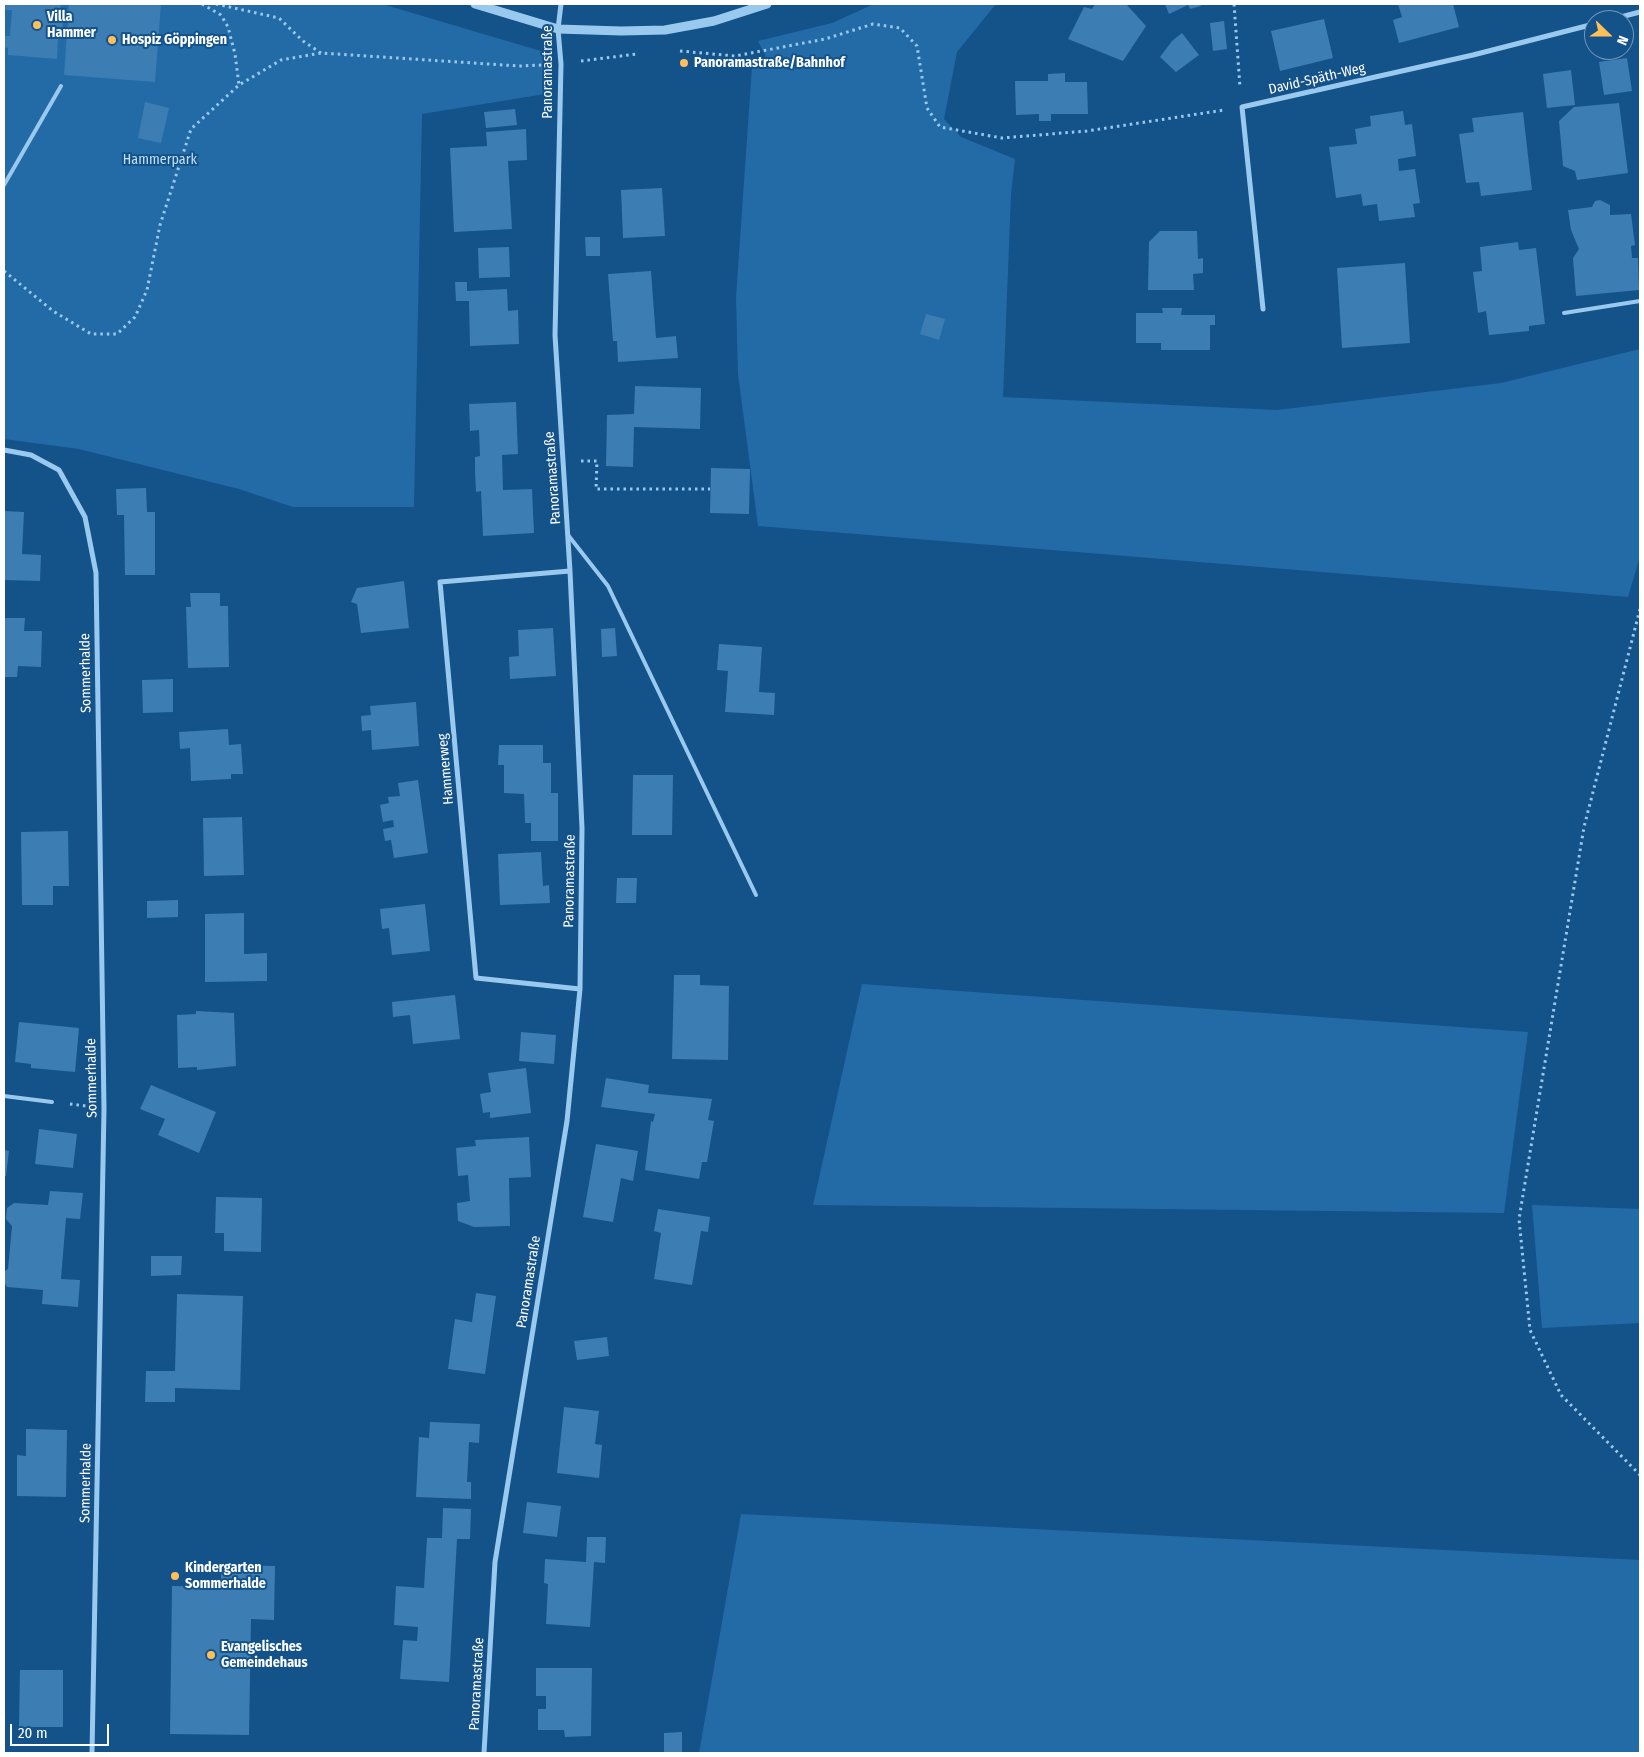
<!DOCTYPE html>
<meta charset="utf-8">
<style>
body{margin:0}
#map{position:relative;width:1644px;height:1757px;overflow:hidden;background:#14528a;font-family:"Fira Sans Condensed",sans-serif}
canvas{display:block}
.frame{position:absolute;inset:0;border:5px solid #fff;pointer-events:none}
.north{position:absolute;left:1584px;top:10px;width:50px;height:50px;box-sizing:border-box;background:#14528a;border:1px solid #7297b9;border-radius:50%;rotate:112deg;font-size:14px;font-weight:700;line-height:20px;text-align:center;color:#fff}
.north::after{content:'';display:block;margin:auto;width:18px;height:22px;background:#ffbf59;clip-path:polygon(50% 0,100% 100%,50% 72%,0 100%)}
.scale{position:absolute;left:10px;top:1724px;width:99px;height:22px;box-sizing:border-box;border:2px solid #fff;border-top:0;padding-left:6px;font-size:15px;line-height:18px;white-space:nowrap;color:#fff;-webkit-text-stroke:4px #14528a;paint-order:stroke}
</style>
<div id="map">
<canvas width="1644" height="1757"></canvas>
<div class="frame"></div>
<div class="north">N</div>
<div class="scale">20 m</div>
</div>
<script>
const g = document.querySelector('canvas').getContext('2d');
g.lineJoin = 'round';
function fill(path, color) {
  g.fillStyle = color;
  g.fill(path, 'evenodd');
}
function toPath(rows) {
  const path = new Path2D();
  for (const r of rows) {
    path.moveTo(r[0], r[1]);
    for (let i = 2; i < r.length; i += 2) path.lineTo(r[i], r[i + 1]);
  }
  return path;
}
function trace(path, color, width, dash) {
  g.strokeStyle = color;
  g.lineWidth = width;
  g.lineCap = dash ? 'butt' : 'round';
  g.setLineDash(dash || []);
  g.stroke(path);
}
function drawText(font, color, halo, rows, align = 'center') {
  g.font = font + ' "Fira Sans Condensed",sans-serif';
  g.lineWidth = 4;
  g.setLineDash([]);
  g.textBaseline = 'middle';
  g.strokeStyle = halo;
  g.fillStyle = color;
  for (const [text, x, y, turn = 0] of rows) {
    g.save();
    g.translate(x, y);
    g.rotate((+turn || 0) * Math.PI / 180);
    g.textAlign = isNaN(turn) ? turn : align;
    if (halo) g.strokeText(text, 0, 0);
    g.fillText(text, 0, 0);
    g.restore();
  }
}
fill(toPath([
 [4,4,382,4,551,54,545,94,422,114,414,507,293,507,239,489,79,449,4,439],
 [874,4,996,4,957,52,944,119,961,137,1015,159,1011,194,1003,397,1277,410,1501,383,1640,349,1640,556,1628,597,758,526,738,374,736,297,752,67,770,65,758,41,832,23],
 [862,984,1528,1032,1504,1213,813,1205],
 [1532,1205,1640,1209,1640,1323,1542,1328],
 [741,1514,1640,1560,1640,1753,699,1753]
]), '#236ba7');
fill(toPath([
 [6,4,61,4,60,14,64,15,61,39,58,38,57,59,8,55,8,48,4,47,4,36,10,36,12,10,5,10],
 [69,4,161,4,155,82,64,75],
 [1095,4,1126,4,1146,26,1123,61,1068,39,1084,7,1092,9],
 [1165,4,1200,4,1201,6,1190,9,1188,5,1169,14],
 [1398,4,1453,4,1459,27,1399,43,1393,20,1402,17],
 [1324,19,1333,58,1280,71,1271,31],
 [1224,21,1227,49,1213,51,1210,23],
 [1182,33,1199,55,1176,72,1160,57,1172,41],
 [1627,58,1632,91,1604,95,1599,62],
 [1571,70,1575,105,1547,108,1543,74],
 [1065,73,1065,82,1087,82,1088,114,1051,114,1051,121,1039,121,1039,114,1016,115,1015,81,1048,81,1048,74],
 [145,102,169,108,161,143,138,138],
 [1619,103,1628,173,1577,180,1575,171,1563,166,1559,121,1574,107],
 [515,109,517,125,486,128,484,112],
 [1403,111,1405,125,1412,124,1416,156,1398,159,1399,171,1415,169,1420,203,1413,204,1415,217,1379,221,1377,204,1363,206,1361,194,1336,198,1329,147,1357,144,1355,129,1371,126,1370,116],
 [1523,112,1532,190,1481,196,1479,182,1466,183,1459,134,1474,132,1472,118],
 [526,129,527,160,508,161,512,229,454,232,450,148,487,146,486,132],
 [662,188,665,236,623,238,621,190],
 [1600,200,1610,205,1610,215,1631,214,1635,245,1631,246,1632,258,1638,258,1639,290,1576,296,1573,258,1579,249,1571,230,1568,210,1592,207,1595,201],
 [1160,231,1197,231,1198,259,1203,258,1203,273,1193,274,1194,290,1148,290,1149,242],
 [585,237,600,237,600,256,586,256],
 [1518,242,1519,250,1536,248,1545,324,1529,326,1529,331,1489,335,1486,311,1478,313,1473,272,1482,271,1480,247],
 [509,247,510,277,479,278,478,248],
 [1405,263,1410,343,1342,348,1337,268],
 [651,271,656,338,676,336,678,358,618,362,617,341,613,341,608,274],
 [455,282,467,282,467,291,507,289,508,311,518,310,519,344,470,346,469,301,456,301],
 [1162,308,1182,308,1181,315,1215,315,1215,325,1210,325,1210,350,1161,350,1161,343,1136,343,1136,313,1163,313],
 [926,314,945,319,939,340,920,334],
 [635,386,701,388,700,429,634,427,633,467,606,466,607,415,634,414],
 [516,402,518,454,502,455,503,490,532,489,534,533,483,536,481,491,476,492,475,472,475,457,480,456,479,430,470,431,469,404],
 [711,468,750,469,749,514,710,513],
 [146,488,147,512,155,512,155,575,125,575,124,515,117,515,116,489],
 [4,511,24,512,22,554,41,555,40,581,4,580],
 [404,581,409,628,361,633,357,604,351,602,357,588],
 [190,593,220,593,220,606,228,606,229,667,188,668,186,607,191,607],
 [5,618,25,618,24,631,42,631,41,667,18,666,17,677,4,677],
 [553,628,556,676,510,679,509,657,519,656,518,630],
 [615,628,617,656,602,657,601,629],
 [719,644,762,647,759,692,775,693,774,715,725,712,728,671,717,670],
 [173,679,173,712,143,713,142,680],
 [416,702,419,746,372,750,371,730,362,731,361,716,371,715,370,706],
 [228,729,229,745,241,744,243,774,231,774,231,779,191,781,190,748,180,749,179,732],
 [499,745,543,745,543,763,551,763,551,793,558,793,558,841,531,841,531,823,525,823,524,794,504,793,504,765,498,765],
 [633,775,673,775,672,835,632,835],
 [418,780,428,853,394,858,391,840,385,841,383,829,394,827,393,820,383,822,380,805,389,803,388,797,400,796,398,783],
 [242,817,244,875,204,876,203,818],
 [68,831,69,886,53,886,53,905,22,905,21,832],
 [541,852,543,886,549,885,550,903,500,905,498,854],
 [617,878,637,878,636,903,616,903],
 [178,900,178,917,147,918,147,901],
 [425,904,430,951,392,955,389,928,382,929,380,909],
 [244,913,244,954,267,953,267,981,205,982,205,914],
 [674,975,700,975,700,985,729,986,728,1060,672,1059],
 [455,995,460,1039,413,1044,410,1015,393,1017,392,1002],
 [196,1011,234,1013,236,1066,197,1070,197,1067,178,1068,177,1015,196,1014],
 [19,1022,79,1028,75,1072,31,1068,31,1064,15,1062],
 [521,1032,556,1035,554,1064,519,1061],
 [526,1068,531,1113,490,1118,490,1112,483,1113,480,1094,491,1092,488,1073],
 [606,1078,649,1085,648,1093,712,1099,708,1120,714,1121,707,1162,702,1162,699,1179,645,1170,651,1121,653,1122,655,1114,601,1107],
 [151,1085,216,1112,199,1153,158,1135,165,1119,140,1109],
 [39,1129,77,1134,73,1168,35,1164],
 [529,1137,531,1177,509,1178,510,1226,474,1227,458,1221,457,1203,470,1201,468,1175,458,1176,456,1148,476,1146,475,1140],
 [596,1144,638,1151,633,1181,621,1178,613,1222,583,1217],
 [4,1150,9,1151,6,1176,4,1176],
 [50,1191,83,1193,80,1219,66,1218,61,1279,80,1280,78,1307,42,1304,43,1290,7,1287,4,1282,5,1271,8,1269,12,1226,6,1219,7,1208,14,1203,48,1205],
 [216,1197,262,1198,261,1252,224,1251,224,1233,215,1233],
 [658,1209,710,1217,708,1232,701,1231,692,1285,654,1279,661,1233,654,1231],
 [151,1256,182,1256,181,1275,151,1276],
 [476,1293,496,1296,485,1374,448,1369,455,1319,472,1322],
 [177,1294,243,1296,240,1390,175,1388,175,1402,145,1402,146,1371,175,1371],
 [607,1337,609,1356,577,1360,574,1341],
 [564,1407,599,1411,595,1444,602,1445,599,1478,557,1473],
 [430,1422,480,1424,479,1443,469,1442,467,1482,471,1482,471,1499,416,1497,419,1437,429,1438],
 [26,1429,67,1430,66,1497,17,1496,17,1455,26,1456],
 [527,1502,561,1506,557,1537,523,1533],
 [443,1508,471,1509,470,1539,457,1539,449,1682,400,1679,403,1640,417,1641,418,1627,394,1625,396,1586,424,1588,427,1538,442,1538],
 [587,1537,606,1537,605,1563,594,1562,590,1627,546,1624,548,1584,544,1583,545,1559,586,1562],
 [221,1565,275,1566,274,1620,251,1619,249,1735,170,1734,172,1586,221,1587],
 [536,1668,592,1668,591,1736,565,1737,564,1730,538,1730,538,1709,546,1709,546,1696,536,1696],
 [20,1670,63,1670,63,1727,19,1727],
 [682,1732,682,1753,664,1753,664,1733]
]), '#3c7db3');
trace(toPath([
 [202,4,221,15,228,27,235,54,239,85],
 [216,4,279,18,303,41,321,53],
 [1234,4,1240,87],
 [680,51,735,56,825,39,873,24,900,28,917,46,927,108,940,127,1002,138,1087,131,1224,110],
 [581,61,637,54],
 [4,271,53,311,91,334,117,334,135,317,147,290,160,225,191,129,239,85,281,60,321,53,519,66,542,65],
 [581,461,597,461,596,489,710,489],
 [1640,609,1584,827,1519,1219,1530,1330,1561,1395,1640,1475],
 [70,1104,86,1106]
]), '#9ac9f0', 3, [2.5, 4]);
trace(toPath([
 [4,185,61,86],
 [1564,313,1640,301],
 [568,535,608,586,756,895],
 [4,1096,52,1102]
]), '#9ac9f0', 4);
trace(toPath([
 [1609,20,1640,12],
 [1263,309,1242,107,1473,55,1594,24],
 [4,450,31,455,59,470,85,517,96,573,104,1109,92,1753],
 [570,571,440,582,476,978,580,989],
 [484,1753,495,1562,567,1121,580,989,582,828,570,571,555,335,561,64,558,29,561,4]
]), '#9ac9f0', 5);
trace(toPath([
 [475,4,558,29,621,31,665,30,714,21,767,4]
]), '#9ac9f0', 9);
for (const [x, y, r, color] of [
 [37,25,5,"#ffbf59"],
 [112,40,5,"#ffbf59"],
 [684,63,5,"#ffbf59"],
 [175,1576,5,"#ffbf59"],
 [211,1655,5,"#ffbf59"]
]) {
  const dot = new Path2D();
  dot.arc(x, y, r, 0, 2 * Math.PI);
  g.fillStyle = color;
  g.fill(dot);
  trace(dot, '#14528a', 2);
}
drawText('bold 14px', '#fff', '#14528a', [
 ["Villa",47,17],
 ["Hammer",47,33],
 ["Hospiz Göppingen",122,40],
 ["Panoramastraße/Bahnhof",694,63],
 ["Kindergarten",185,1568],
 ["Sommerhalde",185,1584],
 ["Evangelisches",221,1647],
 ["Gemeindehaus",221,1663]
], 'left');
drawText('14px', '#fff', '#14528a', [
 ["Panoramastraße",548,72,-90],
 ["David-Späth-Weg",1317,79,-13],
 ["Panoramastraße",553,478,-94],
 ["Sommerhalde",86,673,-91],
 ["Hammerweg",446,769,-95],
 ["Panoramastraße",570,881,-89],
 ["Sommerhalde",92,1078,-91],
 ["Panoramastraße",529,1282,-81],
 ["Sommerhalde",86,1483,-89],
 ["Panoramastraße",477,1684,-87]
]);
drawText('14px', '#c1e1fb', '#14528a', [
 ["Hammerpark",160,160]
]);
</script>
